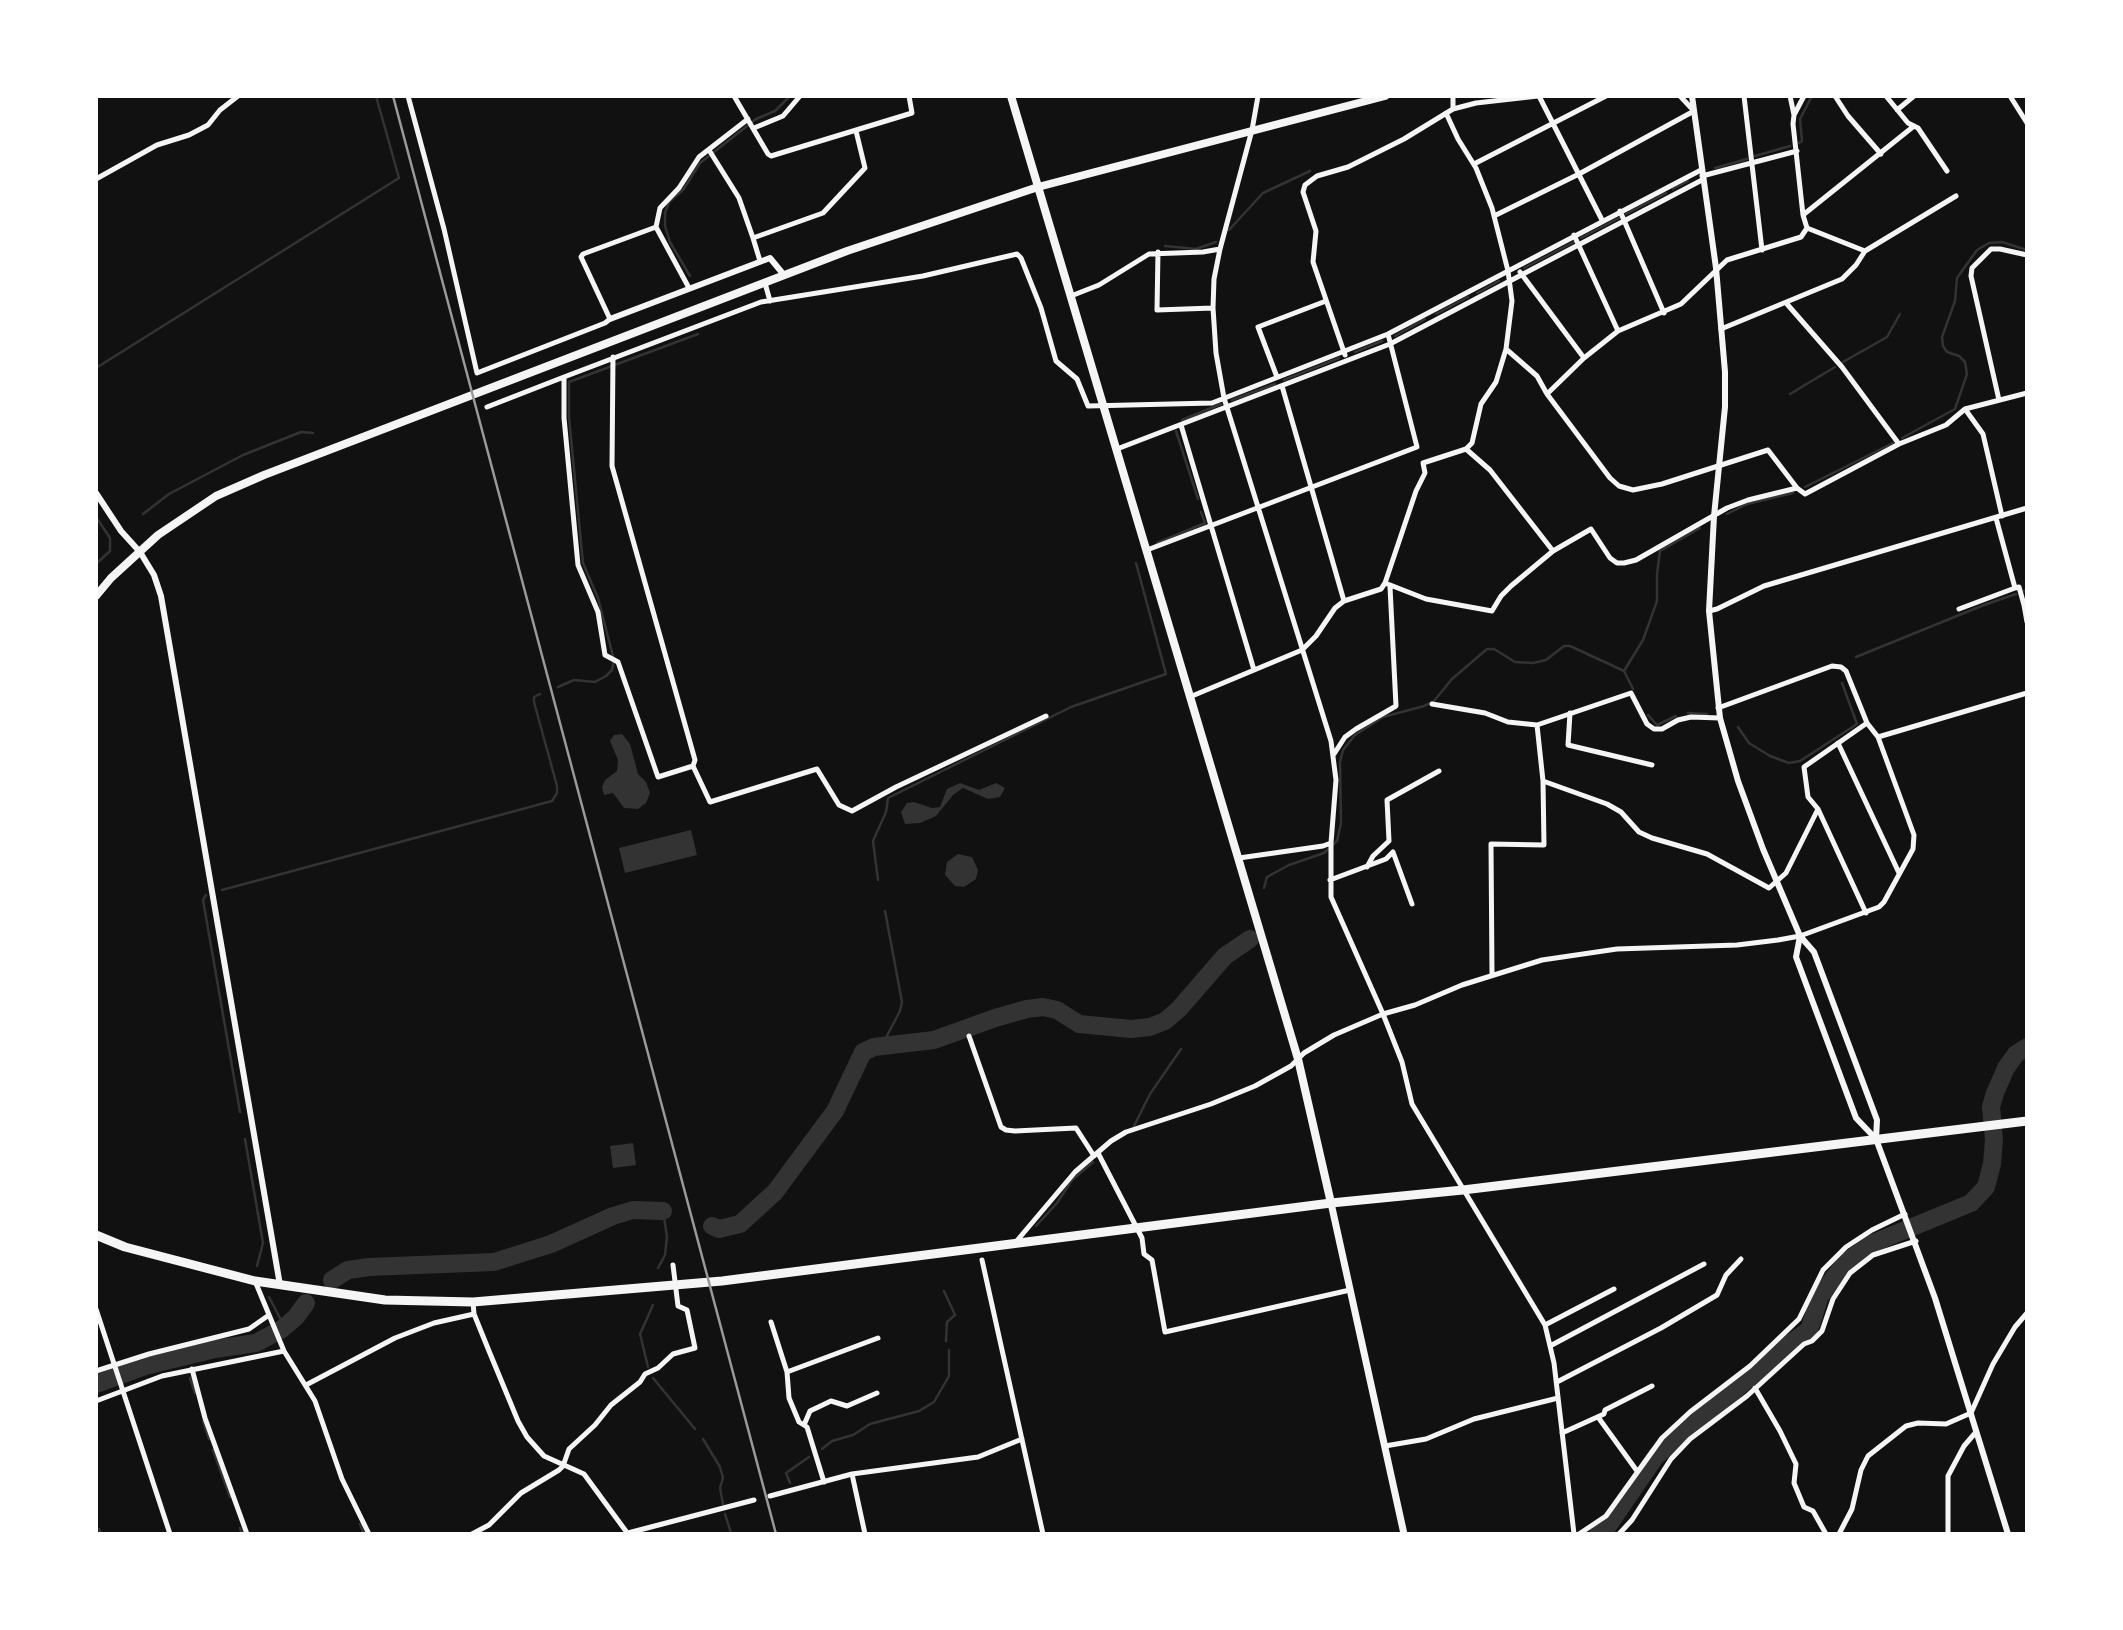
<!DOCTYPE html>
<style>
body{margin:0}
#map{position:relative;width:2123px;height:1630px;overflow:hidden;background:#111;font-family:"PT Sans Narrow",sans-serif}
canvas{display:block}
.frame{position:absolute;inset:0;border:98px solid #fff;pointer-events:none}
</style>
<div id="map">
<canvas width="2123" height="1630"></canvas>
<div class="frame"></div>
</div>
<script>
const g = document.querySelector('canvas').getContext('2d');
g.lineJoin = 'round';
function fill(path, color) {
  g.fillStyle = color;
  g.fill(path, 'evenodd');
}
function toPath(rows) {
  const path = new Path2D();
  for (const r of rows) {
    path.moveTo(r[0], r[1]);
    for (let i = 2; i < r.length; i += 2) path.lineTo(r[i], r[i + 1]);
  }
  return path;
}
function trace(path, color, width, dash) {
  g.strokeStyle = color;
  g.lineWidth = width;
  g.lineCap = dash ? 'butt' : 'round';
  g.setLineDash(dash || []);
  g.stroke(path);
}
fill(toPath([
 [622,734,630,744,638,774,646,782,650,793,646,803,638,809,624,808,613,793,604,795,602,787,605,780,617,771,618,760,610,741,614,735],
 [960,783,979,790,996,783,1005,788,1000,797,988,799,963,788,953,795,936,816,920,823,905,824,901,812,907,803,914,802,932,808,940,807,947,789],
 [691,830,697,855,625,873,619,848],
 [958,854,972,857,978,870,976,879,964,887,955,886,945,875,947,862],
 [633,1143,636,1165,613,1168,610,1146]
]), '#333');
trace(toPath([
 [1799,143,1802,141,1800,119,1812,96],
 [1755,156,1790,146],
 [1715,168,1747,159],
 [1673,189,1688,181],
 [1626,214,1666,193],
 [1229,230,1263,193,1310,171],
 [1581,238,1619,218],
 [1165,246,1196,249,1216,242],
 [1524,268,1574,242],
 [690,276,670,242,665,226,665,213,669,202,683,190,700,163,756,119,775,111,790,96],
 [1477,293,1499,281],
 [1436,314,1468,297],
 [1395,336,1425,319],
 [1355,352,1382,341],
 [1843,362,1887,337,1900,314],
 [96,368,399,178,376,96],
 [1284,380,1339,358],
 [1790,394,1835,367],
 [1232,400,1275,384],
 [1182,420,1221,404],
 [1176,431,1198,499],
 [1902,438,1955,409,1967,374,1965,362,1959,356,1947,352,1943,346,1942,337,1955,301,1957,278,1977,250,1989,243,2002,242,2027,250],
 [1805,487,1893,443],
 [143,514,169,494,243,455,301,432,313,433],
 [1727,514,1747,504,1793,493],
 [96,517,110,538,110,551,96,564],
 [1157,543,1205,523,1201,512],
 [2024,591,2027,591],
 [1856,657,1984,605,2016,594],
 [1624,671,1643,640,1657,601,1657,574,1660,551,1700,528],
 [558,687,574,680,595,682,606,676,612,670,614,660,598,598,583,563,569,417,569,382,698,334],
 [1688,713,1707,714],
 [1648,715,1657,725,1676,716],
 [1738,727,1749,743,1770,756,1789,763,1800,761,1857,724,1842,683],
 [878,880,873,841,886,812,888,798,1071,707,1166,674,1136,563],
 [1264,888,1267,877,1289,865,1324,853,1337,841,1341,823,1340,762,1343,750,1355,735,1383,717,1424,706,1434,701,1452,679,1487,649,1494,649,1515,662,1533,663,1546,660,1564,646,1570,646,1624,671,1633,689],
 [222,890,552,801,557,793,557,786,534,702,534,697,540,694],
 [206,895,203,900,240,1112],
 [881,1047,900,1011,902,1002,885,911],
 [1134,1126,1150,1094,1181,1049],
 [245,1139,263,1243,257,1266],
 [1036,1226,1057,1203,1072,1180,1093,1162],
 [658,1268,665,1255,667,1237,663,1211],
 [944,1291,955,1315,947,1322,946,1341],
 [269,1297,280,1318,282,1329],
 [648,1367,640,1334,653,1305],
 [190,1378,195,1393],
 [653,1378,695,1429],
 [203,1421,209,1439],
 [703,1439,720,1467,723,1478,720,1488,723,1504],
 [822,1449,832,1441,853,1435,870,1424,919,1411,934,1402,949,1376,949,1350],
 [213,1450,230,1497],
 [790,1483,786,1473,809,1457],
 [725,1514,731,1533],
 [360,1524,364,1534],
 [240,1528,242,1534],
 [99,1529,101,1534]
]), '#333', 2.5);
trace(toPath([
 [712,1226,719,1229,740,1224,775,1192,835,1111,863,1052,874,1047,934,1040,995,1018,1027,1009,1043,1007,1057,1010,1079,1024,1131,1029,1150,1027,1165,1021,1179,1009,1225,956,1250,939],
 [332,1280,348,1270,369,1267,494,1262,551,1244,613,1216,633,1210,663,1211],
 [96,1384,145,1366,215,1349,256,1343,282,1329,296,1317,306,1303],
 [1598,1534,1608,1526,1656,1456,1792,1342,1809,1330,1820,1296,1846,1262,1871,1244,1971,1203,1986,1187,1992,1164,1994,1140,1991,1107,1995,1093,2006,1068,2016,1054,2027,1047]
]), '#333', 18);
trace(toPath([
 [408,96,444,229,477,373,605,323,610,319,581,257,583,254,656,227,689,288],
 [734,96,768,154,771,156,912,113,909,96],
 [1258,96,1252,130,1220,249,1214,279,1213,308,1216,353,1224,398,1331,741,1336,780,1331,843,1331,897,1383,1014,1402,1062,1412,1104,1545,1325,1554,1363,1574,1534],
 [1539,96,1602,220],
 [1744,96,1762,250],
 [1790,96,1794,115],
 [1835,96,1848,116,1881,154],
 [1886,96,1908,123,1918,128,1947,171],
 [2010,96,2027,123],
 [1453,109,1453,96],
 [1897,110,1914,96],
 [754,128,783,116,800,96],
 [709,150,739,198,753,238],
 [1474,164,1606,96],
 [1702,176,1797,151],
 [96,179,157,145,189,135,208,125,220,110,238,96],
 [1620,211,1664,313],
 [1803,215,1914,126],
 [1494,216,1579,174,1694,111,1680,96],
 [656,227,660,208,679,188,699,157,748,119],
 [1807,228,1865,251,1956,196],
 [1574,235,1618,331],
 [1158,252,1157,310,1213,308],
 [760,261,753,238,823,213,865,168,856,131],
 [1520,272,1584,358],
 [765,283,770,301],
 [1071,296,1099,285,1149,254,1203,252,1220,249],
 [1787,304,1842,367,1899,444],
 [1721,329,1842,279,1856,265,1865,251],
 [1506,349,1537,376,1547,394,1584,358,1618,331,1681,304,1727,260,1801,237,1807,228,1803,215,1793,124,1794,115,1804,96],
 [1345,355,1313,262,1316,231,1303,192,1305,185,1317,176,1348,167,1404,139,1453,109,1476,103,1538,96],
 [613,357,612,466,695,760,693,766,710,802,817,769,839,805,852,811,896,787,1046,716],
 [1277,377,1258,327,1326,301],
 [1282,386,1344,601],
 [1547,394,1610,478,1619,486,1633,490,1662,484,1768,450,1797,488,1805,494,1899,444,1946,425,1965,409,2027,393],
 [1999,400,1971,276,1972,268,1991,249,2000,249,2027,255],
 [487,407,564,377],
 [1965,409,1983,434,2002,516],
 [1181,425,1254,670],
 [1117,449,1390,344,1702,180],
 [1466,449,1490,470,1553,551],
 [1996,518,2015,588,2019,587,2024,605,2027,622],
 [1147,550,1417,447,1388,334],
 [1385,583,1426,599,1492,611,1501,596,1511,586,1553,551,1591,529,1610,558,1617,563,1624,563,1636,560,1727,508,1748,500,1797,488],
 [1959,609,2015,588],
 [1709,611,1717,609,1764,586,2027,508],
 [1192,696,1302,650,1316,636,1335,608,1344,601,1381,589,1385,583,1416,491,1425,473,1423,463,1466,449,1472,443,1481,404,1496,382,1506,349,1512,301,1508,271,1492,208,1476,168,1458,139,1446,113],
 [1432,704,1485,713,1508,722,1537,725],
 [1570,713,1568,745,1652,765],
 [1878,737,2027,693],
 [1838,743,1899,873],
 [1334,754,1345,737,1356,729,1396,706,1390,587],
 [693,766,658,777,618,662,605,655,598,612,578,565,564,418,564,377,761,302,923,276,1017,254,1021,258,1041,308,1056,361,1077,379,1088,406,1212,403,1388,334,1701,170],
 [1543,781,1607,804,1621,812,1639,832,1652,838,1707,854,1769,888,1786,873,1818,809],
 [1239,858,1323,846,1331,843],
 [1367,867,1373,856,1389,841,1387,800,1439,771],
 [1330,880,1386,859,1393,852,1412,904],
 [1866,913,1818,809,1808,797,1804,767,1867,723],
 [1492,975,1491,844,1544,845,1543,781,1537,725,1631,693,1647,724,1654,729,1662,729,1678,720,1691,717,1720,718],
 [969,1036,1001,1127,1006,1130,1015,1131,1076,1128,1094,1156],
 [1098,1153,1142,1238,1144,1254,1152,1260,1165,1332,1350,1290],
 [1015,1243,1075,1172,1111,1141,1126,1132,1211,1104,1255,1086,1291,1066,1304,1053,1334,1035,1383,1014,1415,1005,1462,985,1542,960,1617,949,1737,945,1778,940,1800,936,1879,907,1884,902,1913,849,1914,835,1878,737,1867,723,1846,671,1841,667,1832,666,1718,708],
 [982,1260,1043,1534],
 [255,1281,284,1351,315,1401,342,1479,369,1534],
 [473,1302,474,1314,489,1351,518,1421,527,1437,544,1456,584,1474,628,1534],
 [96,1309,170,1534],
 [771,1322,787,1372,789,1398,799,1422,807,1427,824,1482],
 [1545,1325,1614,1289],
 [1550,1346,1704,1264],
 [192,1369,205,1418,247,1534],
 [96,1371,149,1354,249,1329,269,1315],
 [787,1372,878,1338],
 [1557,1382,1661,1328,1717,1295,1726,1275,1741,1259],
 [306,1385,395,1338,434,1323,474,1314],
 [1755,1388,1780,1431,1796,1464,1794,1483,1804,1507,1813,1511,1826,1534],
 [96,1401,162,1376,284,1351],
 [1598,1417,1637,1471],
 [804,1425,810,1411,831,1401,847,1406,877,1393],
 [1562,1433,1604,1414,1605,1410,1652,1386],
 [1385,1446,1426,1439,1474,1419,1558,1398],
 [852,1474,865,1534],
 [770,1496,852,1474,978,1457,1022,1439],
 [628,1533,754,1500],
 [472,1534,489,1525,521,1493,559,1470,563,1466,569,1449,595,1425,611,1405,640,1382,645,1374,658,1368,673,1354,695,1348,687,1310,678,1306,673,1265],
 [1579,1534,1606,1516,1662,1438,1690,1412,1750,1366,1799,1319,1823,1270,1846,1247,1872,1230,1905,1214],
 [1619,1534,1632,1520,1671,1459,1690,1439,1747,1396,1804,1344,1812,1341,1822,1331,1833,1299,1850,1273,1873,1255,1916,1241],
 [1839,1534,1852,1509,1861,1470,1868,1456,1906,1426,1918,1423,1946,1424,1971,1413,1993,1364,2015,1327,2027,1313],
 [1948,1534,1948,1476,1964,1446,1976,1432]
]), '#f5f5f5', 5);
trace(toPath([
 [1692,96,1716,268,1725,372,1725,407,1714,516,1709,611,1720,718,1738,781,1763,849,1800,936,1814,952,1877,1120,1876,1139,1935,1298,2008,1534],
 [610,319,770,258,784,275],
 [96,493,121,531,140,552,154,575,161,596,280,1285],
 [1800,936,1796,957,1856,1118,1876,1139]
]), '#f5f5f5', 6);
trace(toPath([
 [1331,1203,1404,1534]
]), '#f5f5f5', 7);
trace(toPath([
 [1011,96,1298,1059,1331,1203],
 [96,596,111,578,158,535,216,496,264,475,847,251,1038,187,1385,96]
]), '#f5f5f5', 8);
trace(toPath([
 [96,1235,125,1247,255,1281,385,1300,473,1302,722,1281,1331,1203,1463,1190,2027,1121]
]), '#f5f5f5', 9);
trace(toPath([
 [393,96,776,1534]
]), '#9a9a9a', 2.5);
</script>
